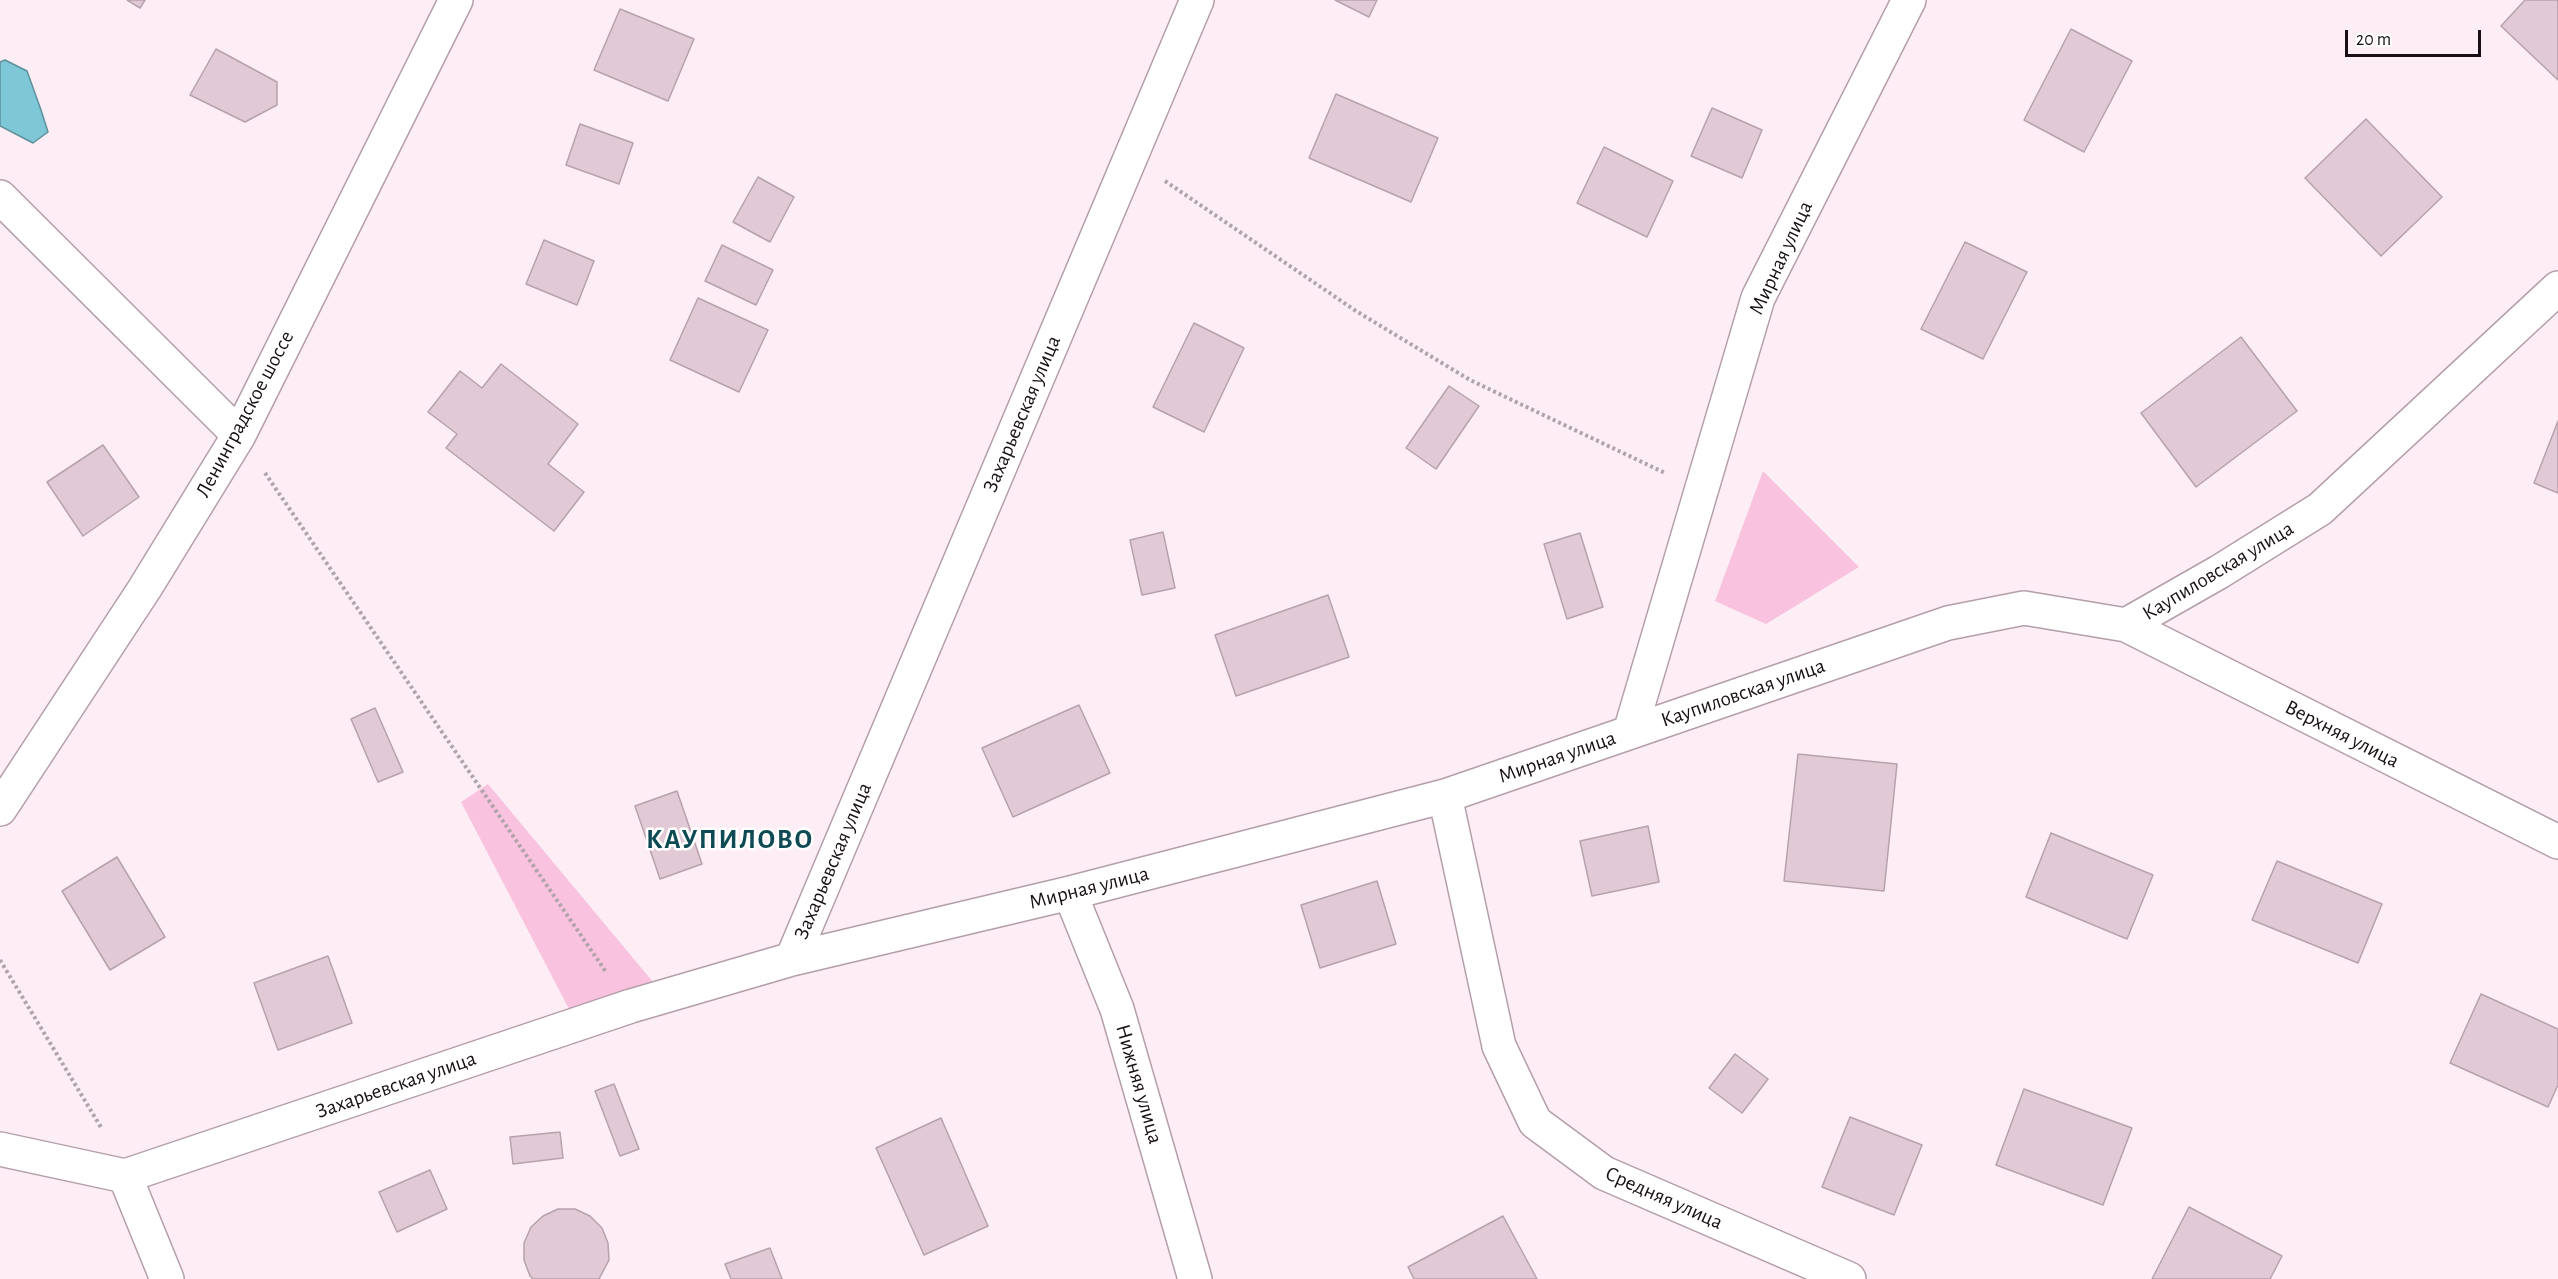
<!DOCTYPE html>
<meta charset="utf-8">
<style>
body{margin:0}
#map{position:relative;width:2558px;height:1279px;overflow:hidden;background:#fdeef5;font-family:"Alegreya Sans",sans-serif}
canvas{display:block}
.scale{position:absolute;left:2345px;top:30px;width:136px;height:27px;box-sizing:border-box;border:3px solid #181014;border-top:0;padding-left:8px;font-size:18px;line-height:21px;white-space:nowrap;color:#181014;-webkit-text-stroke:4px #fff;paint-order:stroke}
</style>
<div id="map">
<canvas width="2558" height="1279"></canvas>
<div class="scale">20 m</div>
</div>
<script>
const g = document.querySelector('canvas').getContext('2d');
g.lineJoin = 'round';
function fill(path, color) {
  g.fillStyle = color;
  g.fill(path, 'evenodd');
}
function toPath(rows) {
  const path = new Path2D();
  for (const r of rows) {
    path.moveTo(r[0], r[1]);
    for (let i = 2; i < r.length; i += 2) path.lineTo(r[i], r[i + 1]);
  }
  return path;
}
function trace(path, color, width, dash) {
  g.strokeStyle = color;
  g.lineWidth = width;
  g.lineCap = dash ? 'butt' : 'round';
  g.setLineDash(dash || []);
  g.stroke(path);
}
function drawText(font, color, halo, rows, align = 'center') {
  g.font = font + ' "Alegreya Sans",sans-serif';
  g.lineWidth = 5;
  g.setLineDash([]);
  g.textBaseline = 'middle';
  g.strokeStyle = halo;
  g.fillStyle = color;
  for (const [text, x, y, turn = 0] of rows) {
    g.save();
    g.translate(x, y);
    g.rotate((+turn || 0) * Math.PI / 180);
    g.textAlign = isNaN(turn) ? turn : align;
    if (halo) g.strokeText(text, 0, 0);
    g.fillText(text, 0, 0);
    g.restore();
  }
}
fill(toPath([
 [1763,471,1859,567,1766,624,1715,601],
 [488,784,653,982,569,1009,461,802]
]), '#f9c2df');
const water = toPath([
 [5,60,27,71,41,110,48,132,33,143,0,126,0,62,5,60]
]);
fill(water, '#7ec7d6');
trace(water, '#5f909c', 1.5);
const building = toPath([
 [127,0,145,0,140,8,127,0],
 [1335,0,1377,0,1369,17,1335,0],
 [2525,0,2558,0,2558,80,2501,26,2525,0],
 [620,9,694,39,668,101,594,70,620,9],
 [2071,29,2132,61,2084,152,2024,120,2071,29],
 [216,49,277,82,277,105,245,122,190,95,216,49],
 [1336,94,1438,138,1411,202,1309,158,1336,94],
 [1712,108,1762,130,1742,178,1691,156,1712,108],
 [2366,119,2442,197,2381,256,2305,178,2366,119],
 [580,124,633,143,619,184,566,165,580,124],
 [1604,147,1673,181,1647,237,1577,203,1604,147],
 [758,177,794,197,770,242,733,222,758,177],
 [544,240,594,261,577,305,526,284,544,240],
 [1965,242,2027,272,1983,359,1921,329,1965,242],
 [722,245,773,270,756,305,705,281,722,245],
 [698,298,768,330,739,392,670,360,698,298],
 [1194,323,1244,348,1204,432,1153,407,1194,323],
 [2241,337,2297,411,2196,487,2141,413,2241,337],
 [501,364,578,424,548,464,584,492,554,531,446,448,457,434,428,412,460,371,482,388,501,364],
 [1449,386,1479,406,1436,469,1406,448,1449,386],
 [2558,421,2558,493,2534,483,2558,421],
 [103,445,139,497,83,536,47,482,103,445],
 [1163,532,1175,588,1142,595,1130,540,1163,532],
 [1580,533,1603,607,1567,619,1544,544,1580,533],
 [1328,595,1349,657,1236,696,1215,635,1328,595],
 [1079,705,1110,773,1013,817,982,748,1079,705],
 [375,708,403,772,378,782,351,719,375,708],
 [1798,754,1897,764,1884,891,1784,881,1798,754],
 [677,791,702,864,660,879,635,806,677,791],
 [1648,826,1659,882,1592,896,1580,841,1648,826],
 [2051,833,2153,875,2127,939,2026,897,2051,833],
 [117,857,165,937,110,970,62,891,117,857],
 [2277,861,2382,904,2358,963,2252,920,2277,861],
 [1377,881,1396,944,1320,968,1301,905,1377,881],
 [328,956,352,1023,278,1050,254,983,328,956],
 [2481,994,2558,1029,2558,1085,2548,1107,2450,1063,2481,994],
 [1735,1054,1768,1079,1742,1113,1709,1088,1735,1054],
 [614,1084,639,1149,620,1156,595,1091,614,1084],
 [2024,1089,2132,1128,2103,1205,1996,1165,2024,1089],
 [1850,1117,1922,1145,1894,1215,1822,1187,1850,1117],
 [941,1118,988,1226,924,1255,876,1148,941,1118],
 [560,1132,563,1158,513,1164,510,1137,560,1132],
 [430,1170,447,1209,397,1232,379,1192,430,1170],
 [2189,1207,2282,1256,2270,1279,2152,1279,2189,1207],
 [558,1209,575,1209,590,1216,602,1228,608,1243,609,1260,599,1279,533,1279,530,1276,524,1260,524,1243,531,1227,543,1216,558,1209],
 [1503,1216,1537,1279,1414,1279,1408,1267,1503,1216],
 [770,1248,782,1279,731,1279,725,1264,770,1248]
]);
fill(building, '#e1c9d6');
trace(building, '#b8a1ad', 1.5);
const minor = toPath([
 [0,197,239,435],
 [2126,625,2558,842],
 [1630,732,1758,298,1909,0],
 [1445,796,1499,1046,1535,1122,1604,1173,1849,1279],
 [0,809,145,588,239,435,456,0],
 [1070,893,1117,1009,1195,1279],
 [792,959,1197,0],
 [0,1149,125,1176,631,1006,792,959,1070,893,1445,796,1948,623,2024,608,2126,625,2219,572,2320,509,2558,288],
 [125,1176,167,1279]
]);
trace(minor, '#b49eaa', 36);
trace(toPath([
 [1165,181,1356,311,1470,380,1665,473],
 [265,473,606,972],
 [0,960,102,1129]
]), '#b0a3a9', 4, [3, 3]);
trace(minor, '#fff', 33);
drawText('21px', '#181014', '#fff', [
 ["Мирная улица",1781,258,-65],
 ["Ленинградское шоссе",245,414,-62],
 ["Захарьевская улица",1022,414,-67],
 ["Каупиловская улица",2218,571,-31],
 ["Каупиловская улица",1743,693,-19],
 ["Верхняя улица",2342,734,27],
 ["Мирная улица",1557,757,-19],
 ["Захарьевская улица",833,861,-67],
 ["Мирная улица",1089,888,-14],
 ["Нижняя улица",1139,1084,74],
 ["Захарьевская улица",396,1085,-19],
 ["Средняя улица",1664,1198,24]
]);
g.letterSpacing = '1.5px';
drawText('bold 27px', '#0e4a54', '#fff', [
 ["КАУПИЛОВО",730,840]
]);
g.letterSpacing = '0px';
</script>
